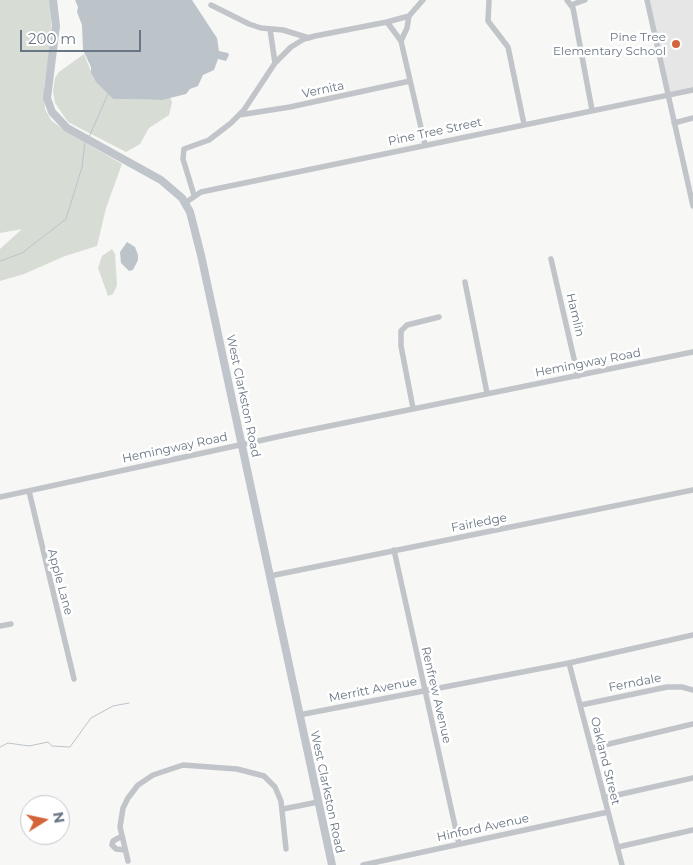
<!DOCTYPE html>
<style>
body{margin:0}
#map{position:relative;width:693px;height:865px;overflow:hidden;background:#f7f7f5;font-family:Montserrat,sans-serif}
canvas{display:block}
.north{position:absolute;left:20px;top:795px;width:50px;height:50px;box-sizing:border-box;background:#fff;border:1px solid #c3c8cd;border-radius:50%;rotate:80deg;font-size:14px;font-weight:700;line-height:20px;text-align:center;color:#697683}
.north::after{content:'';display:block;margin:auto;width:18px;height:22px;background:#d36439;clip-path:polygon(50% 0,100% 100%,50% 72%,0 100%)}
.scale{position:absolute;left:20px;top:30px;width:121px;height:22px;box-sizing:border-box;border:2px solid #697683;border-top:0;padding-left:6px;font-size:15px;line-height:18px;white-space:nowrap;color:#697683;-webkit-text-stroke:4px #fff;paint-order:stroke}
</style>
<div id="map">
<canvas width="693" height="865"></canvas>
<div class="north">N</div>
<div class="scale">200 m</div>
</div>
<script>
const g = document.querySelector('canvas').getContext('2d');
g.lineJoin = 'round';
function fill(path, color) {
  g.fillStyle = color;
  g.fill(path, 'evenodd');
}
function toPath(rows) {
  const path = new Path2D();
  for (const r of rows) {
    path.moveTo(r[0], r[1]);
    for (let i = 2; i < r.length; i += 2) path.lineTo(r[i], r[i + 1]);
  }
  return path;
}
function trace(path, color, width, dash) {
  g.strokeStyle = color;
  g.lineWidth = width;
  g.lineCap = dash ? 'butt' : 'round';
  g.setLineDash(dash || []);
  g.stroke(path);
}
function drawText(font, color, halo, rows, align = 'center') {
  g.font = font + ' Montserrat,sans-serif';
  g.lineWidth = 5;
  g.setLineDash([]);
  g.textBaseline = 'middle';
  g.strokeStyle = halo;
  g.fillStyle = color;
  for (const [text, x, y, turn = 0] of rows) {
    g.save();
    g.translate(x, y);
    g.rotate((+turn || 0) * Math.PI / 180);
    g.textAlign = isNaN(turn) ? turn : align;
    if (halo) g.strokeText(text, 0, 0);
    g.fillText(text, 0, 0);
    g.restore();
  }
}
fill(toPath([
 [649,0,693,0,693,88,669,93]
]), '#e5e6e5');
fill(toPath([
 [0,0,50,0,52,40,44,87,45,109,51,120,65,131,122,164,106,208,97,246,65,256,24,274,0,281,0,249,22,229,0,233],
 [84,54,94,79,113,99,157,100,170,97,172,102,169,115,149,128,140,144,126,152,68,122,55,103,53,91,55,78,59,72],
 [112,249,115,254,117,285,113,294,108,296,98,268,102,256]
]), '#d7dcd4');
fill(toPath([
 [75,0,192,0,217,38,219,51,228,53,229,55,226,61,218,59,214,70,203,75,198,86,190,89,186,94,162,100,113,99,96,82,91,73,91,67,83,50,82,25,77,12,78,7],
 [127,242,135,247,138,255,138,260,133,270,129,271,121,263,120,252]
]), '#bcc4ca');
trace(toPath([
 [89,137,108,94],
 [0,261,22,253,66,219,82,167,85,142],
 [0,747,8,743,29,746,48,742,52,746,70,747,91,718,113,706,129,703]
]), '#bcc4ca', 1);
trace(toPath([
 [423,0,409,16,407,28,401,41,425,145],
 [489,0,488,21,508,47,524,124],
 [567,0,573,8,592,110],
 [647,0,693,206],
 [211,5,249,24,261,28,283,30,309,38],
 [571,5,585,0],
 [387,22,409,16],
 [270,29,275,63],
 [239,115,290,107,410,81],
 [674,123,693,118],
 [194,195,183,159,184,149,209,140,231,123,244,110,275,63,291,47,304,39,315,36,387,22,401,41],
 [185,203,201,192,693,90],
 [551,259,578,376],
 [465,282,487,393],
 [413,408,401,346,401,331,407,325,439,317],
 [29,491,74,679],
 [0,497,295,433,693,352],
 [394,550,459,844],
 [270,576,693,490],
 [0,626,11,624],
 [569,663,622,865],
 [581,705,667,687,682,687,693,690],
 [299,715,569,663,693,635],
 [592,748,693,724],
 [604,798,693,778],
 [283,809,318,802],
 [122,836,113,841,112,845,116,849,125,850],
 [618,847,693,830],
 [128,861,120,827,123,808,128,798,138,785,153,775,183,765,237,769,264,776,275,787,281,801,286,849],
 [363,865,608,812]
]), '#c1c4c8', 5.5);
trace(toPath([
 [53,0,56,26,47,98,52,112,67,128,161,180,182,198,190,212,201,255,332,865]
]), '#c0c5cb', 8);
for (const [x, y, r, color] of [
 [676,44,5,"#d36439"]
]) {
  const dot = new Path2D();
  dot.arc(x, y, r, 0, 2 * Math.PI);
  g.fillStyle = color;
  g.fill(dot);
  trace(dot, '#fff', 2);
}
drawText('12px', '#697683', '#fff', [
 ["Pine Tree",666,37],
 ["Elementary School",666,51]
], 'right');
drawText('12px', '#697683', '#fff', [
 ["Vernita",323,90,-12],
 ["Pine Tree Street",435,132,-12],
 ["Hamlin",575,315,77],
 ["Hemingway Road",588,363,-11],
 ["West Clarkston Road",243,396,78],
 ["Hemingway Road",175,448,-12],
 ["Fairledge",479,523,-11],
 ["Apple Lane",60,582,75],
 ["Ferndale",635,683,-11],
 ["Merritt Avenue",373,690,-11],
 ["Renfrew Avenue",436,695,77],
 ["Oakland Street",605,761,76],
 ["West Clarkston Road",327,792,78],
 ["Hinford Avenue",483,828,-12]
]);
</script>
